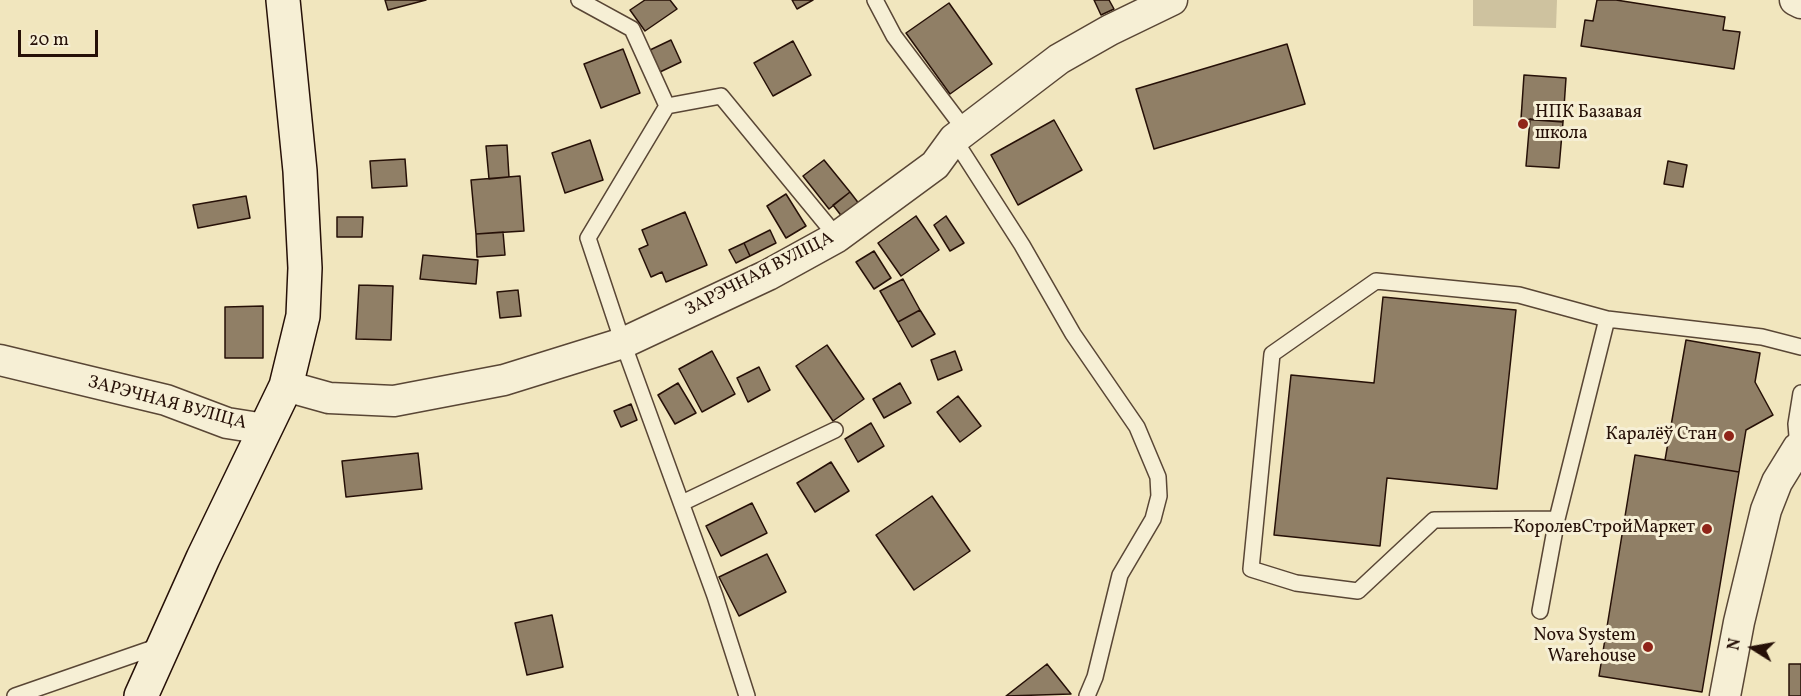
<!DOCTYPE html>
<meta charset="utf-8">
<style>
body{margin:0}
#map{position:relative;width:1801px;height:696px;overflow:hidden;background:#f1e6be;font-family:Vollkorn,serif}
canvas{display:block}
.north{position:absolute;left:1723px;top:618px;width:60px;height:60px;-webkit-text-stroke:4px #f6efd5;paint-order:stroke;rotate:281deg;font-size:16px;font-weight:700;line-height:24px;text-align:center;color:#261007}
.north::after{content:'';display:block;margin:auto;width:21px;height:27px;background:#261007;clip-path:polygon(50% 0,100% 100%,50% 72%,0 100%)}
.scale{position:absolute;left:18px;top:30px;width:80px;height:27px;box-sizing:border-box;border:3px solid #261007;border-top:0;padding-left:8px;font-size:18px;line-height:21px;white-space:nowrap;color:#261007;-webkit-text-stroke:4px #f6efd5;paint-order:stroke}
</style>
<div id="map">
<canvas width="1801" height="696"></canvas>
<div class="north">N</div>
<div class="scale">20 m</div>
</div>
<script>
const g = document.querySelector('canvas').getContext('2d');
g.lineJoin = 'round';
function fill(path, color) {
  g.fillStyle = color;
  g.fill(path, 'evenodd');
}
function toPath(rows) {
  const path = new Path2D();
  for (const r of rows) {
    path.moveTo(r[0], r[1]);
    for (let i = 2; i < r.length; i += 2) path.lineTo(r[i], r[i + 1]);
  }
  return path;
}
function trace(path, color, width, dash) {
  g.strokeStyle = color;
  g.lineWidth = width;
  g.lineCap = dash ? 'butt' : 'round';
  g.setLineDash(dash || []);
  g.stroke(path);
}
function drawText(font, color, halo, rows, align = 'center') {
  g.font = font + ' Vollkorn,serif';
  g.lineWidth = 6;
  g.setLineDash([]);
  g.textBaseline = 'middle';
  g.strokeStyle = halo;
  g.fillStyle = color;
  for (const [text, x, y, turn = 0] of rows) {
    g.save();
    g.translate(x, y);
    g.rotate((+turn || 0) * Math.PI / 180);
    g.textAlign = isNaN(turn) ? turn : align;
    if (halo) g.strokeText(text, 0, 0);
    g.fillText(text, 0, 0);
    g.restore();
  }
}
fill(toPath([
 [1473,0,1557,0,1556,28,1473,26]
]), '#cec29f');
const building = toPath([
 [385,0,426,0,388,10,385,0],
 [645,0,670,0,677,9,645,31,630,10,645,0],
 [792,0,813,0,797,9,792,0],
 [1094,0,1109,0,1114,9,1101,15,1094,0],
 [1597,0,1616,0,1725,17,1723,30,1740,32,1734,69,1581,46,1585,20,1593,21,1597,0],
 [949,3,992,64,950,94,906,33,949,3],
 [671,40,681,62,660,72,650,50,671,40],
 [793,41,811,75,773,96,754,63,793,41],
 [1287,44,1305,104,1154,149,1136,89,1287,44],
 [623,49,640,93,601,108,584,64,623,49],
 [1524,75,1566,78,1563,122,1521,119,1524,75],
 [1530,119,1563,122,1559,168,1526,166,1530,119],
 [1054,120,1082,170,1018,205,991,155,1054,120],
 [590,140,603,180,565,193,552,153,590,140],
 [507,145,509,177,489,179,486,146,507,145],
 [405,159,407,186,372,188,370,161,405,159],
 [824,160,850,192,829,209,803,176,824,160],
 [1668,161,1687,165,1683,187,1664,184,1668,161],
 [520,176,524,231,476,234,471,180,520,176],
 [850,192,860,205,843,218,833,205,850,192],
 [786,194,806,226,786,238,767,206,786,194],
 [246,196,250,218,198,228,193,205,246,196],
 [685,212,707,265,666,282,662,272,651,277,639,249,648,245,642,230,685,212],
 [916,216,939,250,901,276,878,243,916,216],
 [946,216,964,243,950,251,934,225,946,216],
 [337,217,363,217,362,237,337,237,337,217],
 [770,230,776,243,750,256,744,243,770,230],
 [503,232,505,255,477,257,476,234,503,232],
 [744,243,750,256,736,263,729,250,744,243],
 [874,251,891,278,874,289,856,262,874,251],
 [423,255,478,260,476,284,420,279,423,255],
 [903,279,920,310,898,322,880,291,903,279],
 [359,285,393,286,391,340,356,339,359,285],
 [518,290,521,316,500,318,497,292,518,290],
 [1383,297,1516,310,1497,489,1387,478,1380,546,1274,535,1291,375,1374,383,1383,297],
 [263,306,263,358,225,358,225,307,263,306],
 [920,310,935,334,912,347,898,322,920,310],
 [1686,340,1760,353,1755,382,1773,415,1746,430,1739,472,1665,460,1686,340],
 [827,345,864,399,833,421,796,366,827,345],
 [712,351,735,394,702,412,679,369,712,351],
 [955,351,962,370,938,380,931,360,955,351],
 [759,367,770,390,748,402,737,378,759,367],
 [678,383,696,413,675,424,658,395,678,383],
 [900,383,911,403,884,418,873,399,900,383],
 [958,396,981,426,960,442,937,412,958,396],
 [631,404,637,420,621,427,614,411,631,404],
 [871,423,884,446,858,462,845,439,871,423],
 [418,453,422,489,346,497,342,461,418,453],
 [1635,455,1739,472,1702,692,1599,676,1635,455],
 [831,462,849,491,815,512,797,483,831,462],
 [932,496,970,551,914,590,876,535,932,496],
 [752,503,767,533,721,556,706,526,752,503],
 [767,554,786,592,739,616,719,577,767,554],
 [552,615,563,667,527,675,515,623,552,615],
 [1047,664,1071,694,1006,696,1047,664],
 [1789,664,1801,664,1801,696,1789,696,1789,664]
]);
fill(building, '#907f66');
trace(building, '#261007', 1.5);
const service = toPath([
 [579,0,632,29,667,106,721,96,837,237],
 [875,0,894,36,965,130],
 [667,106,588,238,623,343,715,596,747,696],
 [954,139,1022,245,1073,334,1137,427,1158,477,1159,496,1153,519,1120,575,1095,677,1087,696],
 [1798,448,1796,424,1801,393],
 [682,503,835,430],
 [1557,519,1434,520,1358,591,1296,583,1251,569,1272,354,1376,281,1519,295,1607,319,1762,337,1801,347],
 [1540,611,1557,519,1607,319],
 [15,696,162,645]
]);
const minor = toPath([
 [1795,0,1801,3],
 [0,360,166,400,227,423,265,429],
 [286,386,329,398,394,401,504,380,623,343,768,275,837,237,935,165,954,139,1059,59,1110,30,1172,0],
 [1725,696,1739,622,1766,510,1777,482,1798,448,1801,446]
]);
const secondary = toPath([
 [141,696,203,558,286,386,303,316,305,268,300,171,283,0]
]);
trace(service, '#594635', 18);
trace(minor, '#594635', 33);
trace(secondary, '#261007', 36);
trace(service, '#f6efd5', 15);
trace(minor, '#f6efd5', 30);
trace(secondary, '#f6efd5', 33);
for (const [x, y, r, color] of [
 [1523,124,6,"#8f2418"],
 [1729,436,6,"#8f2418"],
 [1707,529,6,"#8f2418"],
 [1648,647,6,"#8f2418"]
]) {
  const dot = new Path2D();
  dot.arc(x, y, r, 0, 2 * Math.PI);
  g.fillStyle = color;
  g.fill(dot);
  trace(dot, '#f6efd5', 2);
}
drawText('18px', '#261007', '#f6efd5', [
 ["НПК Базавая",1535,114,"left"],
 ["школа",1535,135,"left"],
 ["Каралёў Стан",1717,436],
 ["КоролевСтройМаркет",1695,529],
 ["Nova System",1636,637],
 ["Warehouse",1636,658]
], 'right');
drawText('18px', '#261007', '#f6efd5', [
 ["ЗАРЭЧНАЯ ВУЛІЦА",760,275,-27],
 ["ЗАРЭЧНАЯ ВУЛІЦА",167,404,15]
]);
</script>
